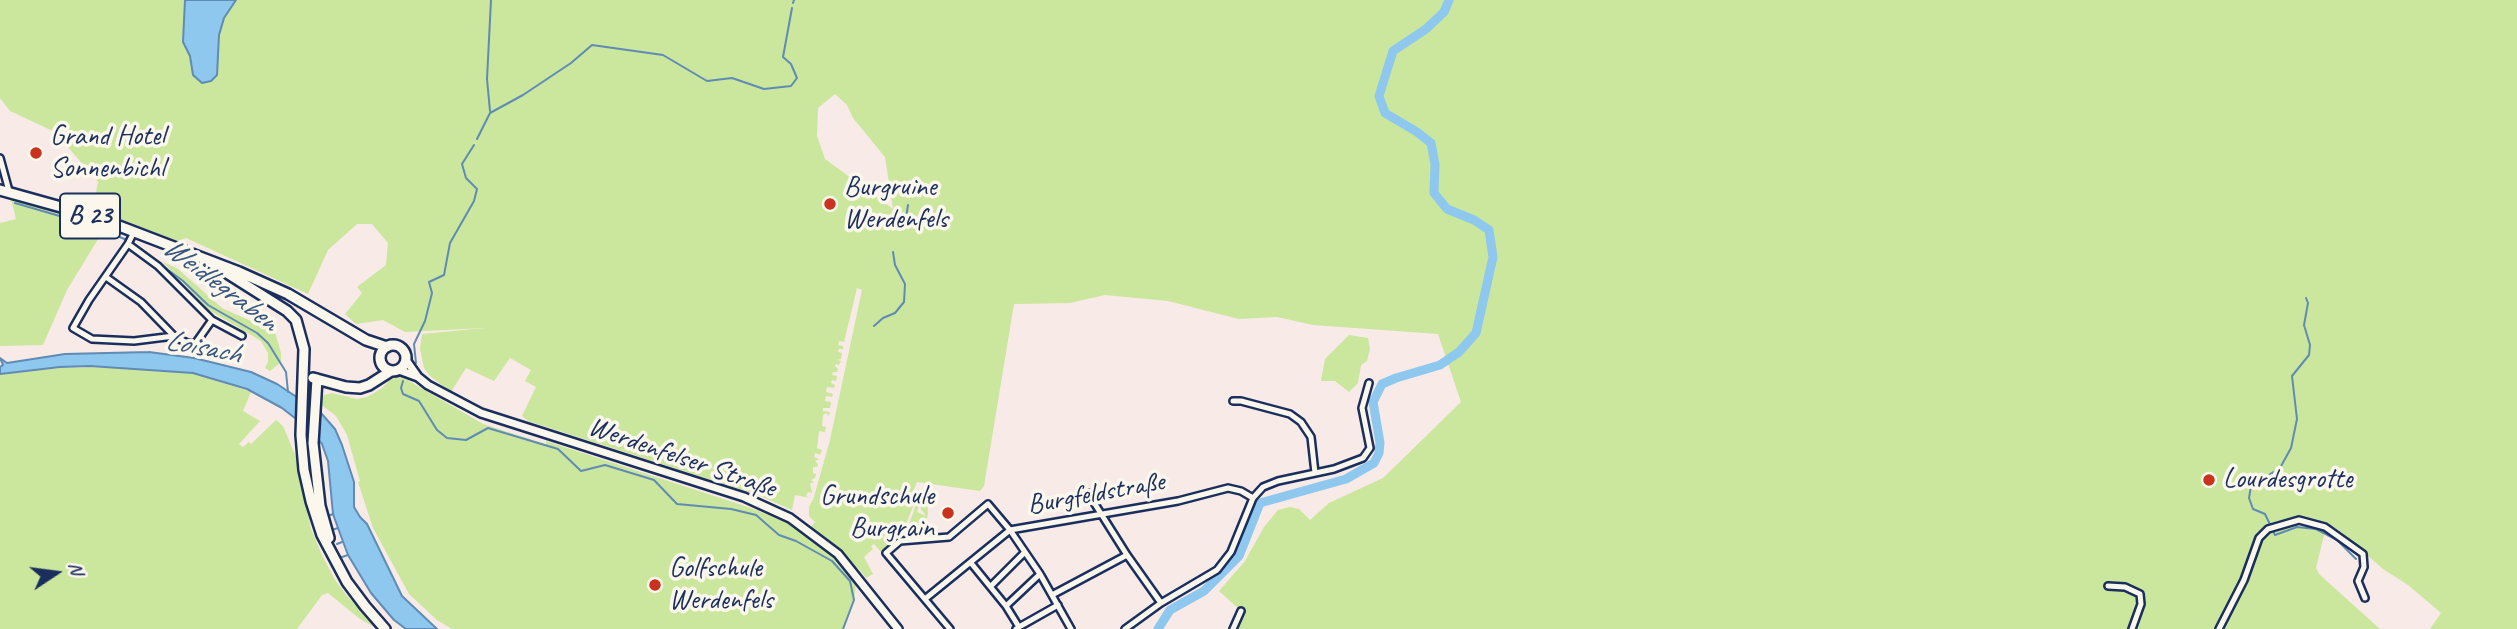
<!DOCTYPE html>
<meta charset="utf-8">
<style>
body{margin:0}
#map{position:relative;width:2517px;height:629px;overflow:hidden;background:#f8eae6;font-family:Caveat,sans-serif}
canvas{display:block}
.north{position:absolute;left:21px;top:538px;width:70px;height:70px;-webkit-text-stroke:5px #fbf7ec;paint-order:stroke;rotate:77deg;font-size:19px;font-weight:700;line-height:28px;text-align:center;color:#1b2f5e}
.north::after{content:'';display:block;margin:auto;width:24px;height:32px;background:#1b2f5e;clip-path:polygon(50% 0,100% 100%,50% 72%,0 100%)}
</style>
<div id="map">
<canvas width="2517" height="629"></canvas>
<div class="north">N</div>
</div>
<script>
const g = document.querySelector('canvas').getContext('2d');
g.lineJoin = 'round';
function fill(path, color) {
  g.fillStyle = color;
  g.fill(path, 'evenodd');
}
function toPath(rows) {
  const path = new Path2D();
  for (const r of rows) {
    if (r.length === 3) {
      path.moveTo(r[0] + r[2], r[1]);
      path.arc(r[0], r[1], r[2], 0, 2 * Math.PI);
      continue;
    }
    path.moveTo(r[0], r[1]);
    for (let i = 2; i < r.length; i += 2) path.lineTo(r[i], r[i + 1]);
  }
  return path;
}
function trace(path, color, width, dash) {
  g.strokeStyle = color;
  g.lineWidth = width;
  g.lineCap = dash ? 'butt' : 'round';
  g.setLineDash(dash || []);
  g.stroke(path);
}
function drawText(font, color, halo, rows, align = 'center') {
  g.font = font + ' Caveat,sans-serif';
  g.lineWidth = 7;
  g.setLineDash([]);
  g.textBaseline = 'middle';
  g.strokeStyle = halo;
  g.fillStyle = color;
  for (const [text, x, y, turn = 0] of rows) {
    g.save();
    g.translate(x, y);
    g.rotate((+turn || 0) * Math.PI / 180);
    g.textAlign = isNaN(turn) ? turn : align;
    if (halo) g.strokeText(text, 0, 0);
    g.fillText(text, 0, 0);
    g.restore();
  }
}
fill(toPath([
 [0,0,185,0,183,42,190,56,193,75,217,75,219,35,224,18,236,0,2517,0,2517,629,2430,629,2441,613,2408,585,2383,569,2340,531,2327,523,2316,568,2319,574,2380,629,1233,629,1241,611,1219,591,1245,561,1264,527,1278,510,1290,507,1299,509,1310,520,1329,503,1383,478,1461,402,1438,334,1313,325,1277,317,1239,319,1168,301,1105,295,1070,303,1014,304,984,486,980,491,917,482,912,494,917,496,901,537,881,552,874,544,871,546,873,549,864,557,873,574,866,578,858,568,854,600,844,629,452,629,437,620,409,594,373,528,358,482,360,481,347,435,336,416,319,403,324,395,332,393,357,399,367,397,381,389,391,379,402,377,483,424,546,444,546,441,751,508,786,522,805,534,815,522,809,516,809,507,814,497,830,440,862,290,857,288,844,342,839,341,838,345,843,346,843,349,839,349,838,352,842,353,841,359,837,360,841,361,839,365,836,364,835,366,838,369,837,372,833,372,832,375,837,376,836,381,832,380,831,383,835,385,834,388,827,387,826,392,833,394,832,397,826,396,825,401,831,402,830,408,823,408,823,411,830,412,829,416,826,413,823,415,822,426,826,427,825,432,819,431,817,448,822,450,820,455,815,453,814,457,819,459,815,461,818,464,817,467,813,467,813,473,816,474,815,478,811,480,814,483,810,483,812,493,808,492,806,496,811,498,795,495,792,510,758,495,528,421,522,416,536,387,525,381,531,370,510,358,494,381,466,368,451,392,430,376,424,368,420,349,422,334,485,328,405,332,383,320,356,324,345,314,362,293,357,287,386,265,388,243,372,224,357,224,328,250,308,294,186,238,177,241,93,208,98,182,55,132,10,111,0,98],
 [835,94,847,105,853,118,885,157,893,209,825,159,817,136,818,108],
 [9,191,106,226,67,290,43,345,0,346,0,223,16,219],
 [162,261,178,269,222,308,275,332,281,353,281,362,270,371,265,368,268,362,268,353,261,341,209,310],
 [1349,335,1368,338,1370,349,1367,361,1361,365,1358,383,1349,392,1335,381,1321,381,1325,359],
 [104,367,193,373,251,392,243,411,260,421,239,444,243,447,249,442,251,444,276,420,283,426,296,457,311,529,322,555,335,580,348,597,378,629,360,619,328,593,322,595,297,629,0,629,0,374,60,368],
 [926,487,931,489,933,494,927,501,928,515,919,537,906,532,916,505,919,506,917,512,926,516,921,509,919,501]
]), '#cbe69d');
const water = toPath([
 [185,0,236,0,224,18,219,35,217,75,211,81,202,83,193,75,190,56,183,42,185,0],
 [149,352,194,358,251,372,277,384,321,413,335,429,342,445,354,482,354,507,360,517,367,524,402,596,437,629,406,629,394,620,371,593,348,555,338,528,333,514,328,461,322,444,309,429,282,408,247,389,193,373,90,366,60,367,0,374,0,367,3,365,0,358,7,363,65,354,149,352]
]);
fill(water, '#8ec8ee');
trace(water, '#608bb4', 2);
trace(toPath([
 [793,3,794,0],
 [490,111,487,79,491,0],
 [477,139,490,113,523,95,571,63,592,45,663,55,707,81,732,78,764,89,791,86,797,78,791,64,783,57,792,8],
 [15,203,87,224,127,240],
 [905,224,908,205],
 [133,244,183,281,208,305,257,333,268,343,286,372,288,392],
 [2306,298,2308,303,2304,325,2310,345,2309,355,2292,376,2297,419,2291,448,2280,468,2251,486,2249,498,2253,509,2265,514,2275,535,2297,527,2316,529,2337,540,2356,559],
 [874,326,883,318,895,313,904,302,905,284,895,265,893,252],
 [416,363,414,344,425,321,432,293,429,282,444,275,450,243,474,201,477,189,466,178,462,164,474,145],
 [403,381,401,388,403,394,419,401,437,430,447,438,466,440,488,428,558,449,581,471,605,465,654,480,677,504,731,509,756,515,779,535,796,541,832,561,850,581,854,600,843,629],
 [328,516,333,514],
 [332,530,338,528],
 [337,544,342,542],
 [342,557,348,555]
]), '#608bb4', 2);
trace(toPath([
 [1158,629,1170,610,1204,591,1239,556,1260,503,1346,479,1374,463,1379,453,1380,443,1373,402,1382,384,1396,378,1440,365,1459,352,1476,333,1493,257,1489,230,1474,220,1447,209,1434,193,1435,164,1431,143,1417,132,1385,113,1379,96,1393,51,1426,29,1444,12,1449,0]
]), '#8ec8ee', 9);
const minor = toPath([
 [0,158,9,191],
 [134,232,128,244,89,300,73,328,92,339,134,341,174,336,187,343,195,344,212,320],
 [128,244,158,266,212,320,242,336],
 [106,277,141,302,174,336],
 [1233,401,1241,401,1290,414,1301,422,1311,437,1315,473],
 [1088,493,1127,555,1161,603],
 [971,563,1006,606,1019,627,1016,629],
 [991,586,1025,552],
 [2108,586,2125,587,2140,594,2141,604,2132,629],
 [1052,595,1127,555],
 [925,599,1010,530,1178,501,1228,488,1241,491,1253,498],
 [1006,606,1040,574],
 [1019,627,1058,605],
 [950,629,886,553,900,541,949,537,988,504,1010,530,1040,574,1071,629],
 [1125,629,1161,603,1217,570,1231,552,1253,498,1263,487,1278,481,1334,469,1363,458,1370,448,1362,408,1369,383],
 [1233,629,1241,611],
 [2219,629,2244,580,2259,538,2268,529,2299,520,2325,527,2363,554,2364,567,2358,581,2365,598]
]);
const tertiary = toPath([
 [406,360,418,377,428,385,481,413,744,497,790,518,838,554,898,629],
 [399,370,418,377]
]);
const primary = toPath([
 [0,190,61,207,119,226,239,272,288,294,366,340,387,347],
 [208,261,287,311,296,320,304,349,301,435,304,470,311,501,322,535,347,582,365,606,385,629],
 [393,358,13],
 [313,378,346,387,360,388,369,385,391,371],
 [317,379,313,443,320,506,329,538]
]);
trace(minor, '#1b2f5e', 10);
trace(tertiary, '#1b2f5e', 12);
trace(primary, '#1b2f5e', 14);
trace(minor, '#fbf7ec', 5);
trace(tertiary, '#fbf7ec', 7);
trace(primary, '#fbf7ec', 9);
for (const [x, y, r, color] of [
 [36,153,7,"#c8321e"],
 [830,204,7,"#c8321e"],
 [2209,480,7,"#c8321e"],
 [948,513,7,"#c8321e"],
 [655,585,7,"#c8321e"]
]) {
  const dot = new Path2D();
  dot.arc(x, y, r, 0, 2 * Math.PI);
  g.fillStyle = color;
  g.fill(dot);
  trace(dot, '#fbf7ec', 2.5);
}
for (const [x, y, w] of [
 [90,216,60]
]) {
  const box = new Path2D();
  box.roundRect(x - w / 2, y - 22.5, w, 45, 5);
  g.fillStyle = '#fbf7ec';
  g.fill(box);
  trace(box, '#1b2f5e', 2);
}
drawText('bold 26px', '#1b2f5e', null, [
 ["B 23",90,216]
]);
drawText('28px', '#1b2f5e', '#fbf7ec', [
 ["Grand Hotel",50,137],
 ["Sonnenbichl",50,169],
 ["Burgruine",844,188],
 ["Werdenfels",844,220],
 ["Lourdesgrotte",2223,480],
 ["Grundschule",934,497,"right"],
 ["Burgrain",934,529,"right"],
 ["Golfschule",669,569],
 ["Werdenfels",669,601]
], 'left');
drawText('28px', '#1b2f5e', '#fbf7ec', [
 ["Werdenfelser Straße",682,458,19],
 ["Burgfeldstraße",1096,494,-10]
]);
drawText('italic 30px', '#385582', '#fbf7ec', [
 ["Weidlegraben",220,285,37],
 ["Loisach",203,348,11]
]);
</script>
